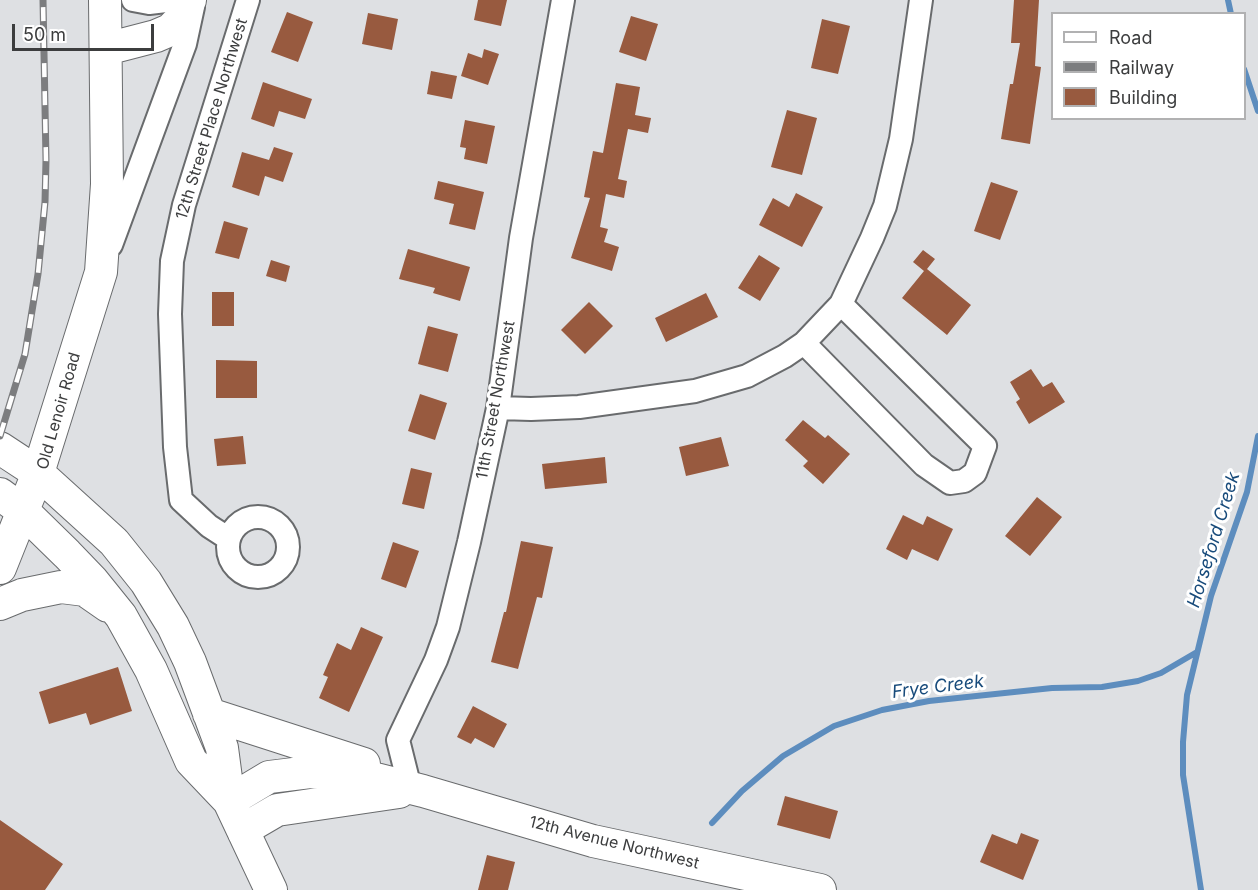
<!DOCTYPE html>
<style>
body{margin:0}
#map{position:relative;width:1258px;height:890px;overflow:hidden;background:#dee0e3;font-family:Inter,sans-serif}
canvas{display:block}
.legend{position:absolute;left:1051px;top:12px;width:195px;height:108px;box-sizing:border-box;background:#fff;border:2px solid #b1b1b2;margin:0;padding:8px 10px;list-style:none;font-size:18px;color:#3c3d3e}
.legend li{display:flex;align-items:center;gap:12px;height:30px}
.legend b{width:30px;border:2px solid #b1b1b2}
.scale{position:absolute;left:12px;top:24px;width:142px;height:27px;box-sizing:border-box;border:3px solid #3c3d3e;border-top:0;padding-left:8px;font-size:18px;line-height:21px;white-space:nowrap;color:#3c3d3e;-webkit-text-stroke:4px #fff;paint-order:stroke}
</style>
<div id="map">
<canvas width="1258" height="890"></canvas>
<ul class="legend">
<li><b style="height:8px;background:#fff"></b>Road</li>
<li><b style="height:8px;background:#7c7d7f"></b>Railway</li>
<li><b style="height:16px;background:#985a3f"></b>Building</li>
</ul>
<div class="scale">50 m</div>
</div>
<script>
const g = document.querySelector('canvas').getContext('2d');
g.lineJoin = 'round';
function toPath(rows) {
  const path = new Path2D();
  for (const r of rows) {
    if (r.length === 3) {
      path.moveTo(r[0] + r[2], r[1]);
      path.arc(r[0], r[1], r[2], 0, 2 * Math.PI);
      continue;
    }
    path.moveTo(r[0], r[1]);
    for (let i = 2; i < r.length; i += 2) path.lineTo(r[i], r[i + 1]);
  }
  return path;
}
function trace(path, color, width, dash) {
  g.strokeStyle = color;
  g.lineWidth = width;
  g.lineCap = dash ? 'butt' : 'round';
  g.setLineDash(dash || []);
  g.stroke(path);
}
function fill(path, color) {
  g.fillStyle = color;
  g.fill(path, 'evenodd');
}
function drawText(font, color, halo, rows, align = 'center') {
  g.font = font + ' Inter,sans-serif';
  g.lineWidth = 6;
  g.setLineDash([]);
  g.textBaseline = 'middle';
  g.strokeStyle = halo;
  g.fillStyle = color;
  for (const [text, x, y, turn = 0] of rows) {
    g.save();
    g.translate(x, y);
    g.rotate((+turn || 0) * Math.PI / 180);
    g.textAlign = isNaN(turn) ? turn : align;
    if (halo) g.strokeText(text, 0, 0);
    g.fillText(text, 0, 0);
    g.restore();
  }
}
trace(toPath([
 [1228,0,1231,14],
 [1244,69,1258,111],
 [712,823,742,791,783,756,834,726,882,710,929,701,1052,688,1102,687,1138,681,1161,673,1197,652],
 [1201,890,1183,775,1183,742,1187,695,1211,596,1247,492,1258,436]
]), '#5d8dbe', 6);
fill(toPath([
 [478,0,507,0,501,26,474,20],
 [1014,0,1039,0,1035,66,1041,67,1030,144,1001,139,1010,84,1013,84,1020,43,1011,43],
 [287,12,313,22,298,62,271,52],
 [368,13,398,19,392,50,362,44],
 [631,16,658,24,646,61,619,52],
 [822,19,850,26,838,74,811,68],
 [484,49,499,54,488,85,461,76,468,53,482,58],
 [431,71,457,76,452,99,427,94],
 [263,82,312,99,305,119,279,111,274,127,251,119],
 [616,83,640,87,635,115,651,118,648,133,628,129,618,179,627,181,624,198,606,194,600,227,608,229,604,242,619,247,612,271,571,258,590,198,584,197,593,151,603,153],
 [787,110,817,118,802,175,771,167],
 [465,120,495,126,487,164,464,159,466,148,460,147],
 [274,147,293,153,283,182,265,176,259,196,232,187,242,152,269,160],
 [438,181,484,192,475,230,449,224,454,204,434,199],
 [991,182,1018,191,1000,240,974,231],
 [796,193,823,207,802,247,759,225,773,198,789,207],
 [224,221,248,228,239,259,215,253],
 [408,249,470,267,460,301,433,293,435,288,399,279],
 [923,250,935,259,927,269,971,305,947,335,902,298,924,271,913,262],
 [759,255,780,268,760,301,738,288],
 [271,260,290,266,286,282,266,276],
 [212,292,234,292,234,326,212,326],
 [706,293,718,317,666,342,655,318],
 [589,302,613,326,585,354,561,330],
 [428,326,458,334,448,372,418,364],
 [216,360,257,361,257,398,216,398],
 [1031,369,1043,387,1052,382,1065,402,1029,424,1016,402,1020,399,1010,382],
 [420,394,447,403,435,440,408,431],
 [803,420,825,438,828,435,850,454,823,484,803,466,808,461,785,440],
 [243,436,246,464,217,466,214,439],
 [721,437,729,466,686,476,679,447],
 [605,457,607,483,545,489,542,464],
 [411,468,432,473,424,509,402,504],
 [1037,497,1062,517,1030,556,1005,536],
 [903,515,923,525,927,516,953,529,938,561,912,549,907,560,886,549],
 [521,541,553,547,542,598,537,597,518,669,491,662,504,612,506,612],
 [393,542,419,551,406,588,381,579],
 [361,627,383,637,349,712,319,698,328,677,323,675,337,643,351,650],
 [118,667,132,711,90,725,86,713,49,724,39,692],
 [473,706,507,724,494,748,475,738,471,744,457,737],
 [785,796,838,811,830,839,777,825],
 [0,820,63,864,45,890,0,890],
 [1021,833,1039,840,1023,880,980,862,992,834,1017,844],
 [487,855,515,862,508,890,478,890]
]), '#985a3f');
const street = toPath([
 [133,0,149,3,174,0],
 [111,245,185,44,193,7],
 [804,343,924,465,950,483,964,481,975,473,985,446,841,304],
 [498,408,531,409,579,407,695,391,747,376,785,356,804,343,841,304,872,238,885,206,901,139,921,0],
 [258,547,30],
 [229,539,209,526,181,500,175,447,170,314,172,261,184,205,248,0],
 [410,788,398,740,436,660,448,627,469,542,498,408,521,238,563,0]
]);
const secondary = toPath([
 [106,49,156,36,170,30,180,20,190,0],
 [0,448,38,473,114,542,146,582,173,626,190,662,222,748,229,801,271,890],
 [0,494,23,511,67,554,92,580,121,616,151,670,191,761,229,801],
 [0,568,38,473,101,272,107,184,105,0],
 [0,604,22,595,61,587,85,590,108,606],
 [209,714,364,764],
 [229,801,269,777,310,772,360,775,423,791,593,841,820,890],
 [244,833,253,824,277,810,399,792]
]);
trace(street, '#696b6d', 26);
trace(secondary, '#696b6d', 34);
trace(street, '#fff', 22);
trace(secondary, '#fff', 32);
const rail = toPath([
 [0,436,25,354,38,274,45,202,46,160,43,0]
]);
trace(rail, '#7c7d7f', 7);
trace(rail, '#fff', 4.5, [14]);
drawText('16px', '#3c3d3e', '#fff', [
 ["12th Street Place Northwest",212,119,-73],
 ["11th Street Northwest",496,400,-80],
 ["Old Lenoir Road",59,411,-74],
 ["12th Avenue Northwest",614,843,14]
]);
drawText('italic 18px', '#184b7b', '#fff', [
 ["Horseford Creek",1214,540,-73],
 ["Frye Creek",938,687,-7]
]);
</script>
